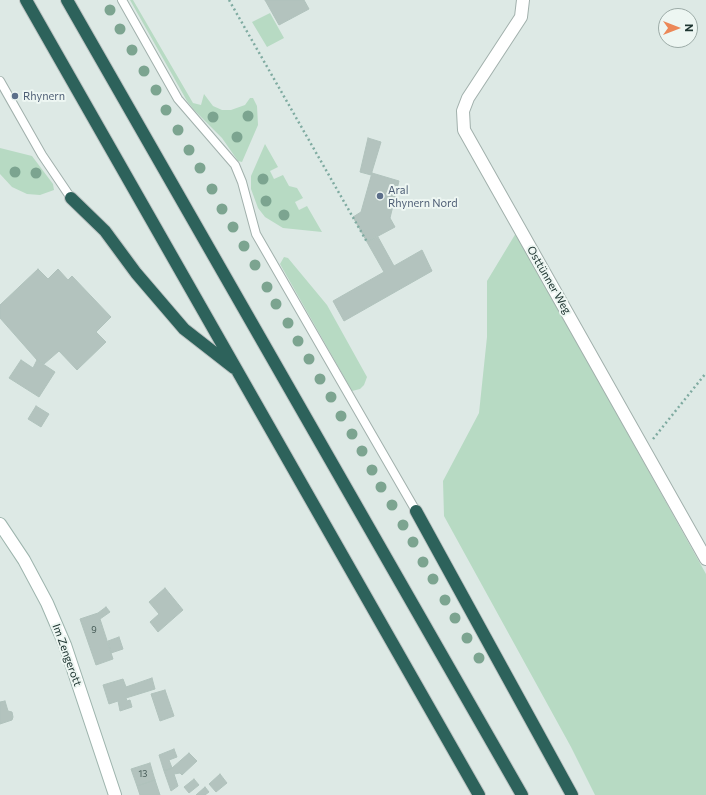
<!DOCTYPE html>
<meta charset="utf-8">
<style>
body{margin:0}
#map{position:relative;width:706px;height:795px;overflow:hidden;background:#dde9e5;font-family:Commissioner,sans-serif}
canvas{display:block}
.north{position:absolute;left:658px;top:8px;width:40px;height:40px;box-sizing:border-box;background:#edf6f2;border:1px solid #9baaa6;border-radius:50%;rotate:90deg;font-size:11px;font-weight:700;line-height:16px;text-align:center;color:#203733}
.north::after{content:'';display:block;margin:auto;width:14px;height:18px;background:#ec8858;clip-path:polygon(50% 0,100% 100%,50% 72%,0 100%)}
</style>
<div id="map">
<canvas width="706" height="795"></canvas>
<div class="north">N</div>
</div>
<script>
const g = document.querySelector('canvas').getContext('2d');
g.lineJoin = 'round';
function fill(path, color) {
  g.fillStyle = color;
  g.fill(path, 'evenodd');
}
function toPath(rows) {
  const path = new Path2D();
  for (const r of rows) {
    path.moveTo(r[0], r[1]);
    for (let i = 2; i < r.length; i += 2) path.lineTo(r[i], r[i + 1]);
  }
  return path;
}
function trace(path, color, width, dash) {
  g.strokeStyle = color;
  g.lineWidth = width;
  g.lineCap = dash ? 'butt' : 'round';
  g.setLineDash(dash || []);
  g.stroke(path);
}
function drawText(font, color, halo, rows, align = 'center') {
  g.font = font + ' Commissioner,sans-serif';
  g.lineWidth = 4;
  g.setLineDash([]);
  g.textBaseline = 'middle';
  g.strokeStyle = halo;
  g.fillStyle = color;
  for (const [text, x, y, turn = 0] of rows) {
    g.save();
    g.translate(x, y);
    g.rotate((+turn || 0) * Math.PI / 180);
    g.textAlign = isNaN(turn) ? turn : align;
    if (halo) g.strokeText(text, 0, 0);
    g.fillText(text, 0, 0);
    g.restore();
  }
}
fill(toPath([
 [130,0,133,0,193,103,201,105,204,94,213,106,222,110,231,110,245,105,250,98,253,98,257,106,258,125,242,162,238,161,222,138,194,110,187,101],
 [270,13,284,38,267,47,252,22],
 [265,144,278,167,270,171,274,179,283,175,289,186,297,188,303,198,295,202,299,210,307,206,322,232,283,228,265,217,258,208,251,189,251,176],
 [0,148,32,156,53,184,54,190,40,195,27,194,12,187,0,174],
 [516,233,706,574,706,795,595,795,571,747,444,516,443,481,479,413,487,337,487,281],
 [284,257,288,258,327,305,367,377,364,385,360,389,352,391,280,264]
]), '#b7dac3');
const building = toPath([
 [265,0,304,0,309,9,279,25,265,0],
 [368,138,381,142,371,175,360,172,368,138],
 [372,173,399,181,390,218,395,227,367,242,353,217,361,212,372,173],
 [378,237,394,266,422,250,432,271,344,321,333,301,384,272,367,242,378,237],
 [38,269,48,279,58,269,68,280,72,276,111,317,96,332,106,342,77,370,59,351,44,364,37,360,0,318,0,305,38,269],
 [21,360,33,368,37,360,55,372,39,397,9,378,21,360],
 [36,406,49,414,41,427,28,419,36,406],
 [165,588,183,610,158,632,150,622,159,614,149,602,165,588],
 [106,607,110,612,100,619,113,659,96,665,80,619,98,613,106,607],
 [119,637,123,649,111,653,108,641,119,637],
 [152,678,155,689,126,698,127,701,130,700,132,707,120,711,118,701,109,704,103,685,123,679,126,687,152,678],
 [165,690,174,716,160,721,151,694,165,690],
 [5,701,8,711,12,712,13,717,12,720,0,724,0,702,5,701],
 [174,749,177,757,169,760,172,768,164,771,159,755,174,749],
 [189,753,197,761,182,775,180,773,174,774,178,786,171,791,164,771,172,768,189,753],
 [150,763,155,780,137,786,131,769,150,763],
 [220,774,227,783,216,792,209,784,220,774],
 [194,779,199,785,189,793,184,787,194,779],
 [155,780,160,795,140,795,137,786,155,780],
 [205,787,209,792,205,795,196,795,205,787]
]);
fill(building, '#b3c3be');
trace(building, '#b0c2bc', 1);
const lane = toPath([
 [122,0,178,99,235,165,242,182,256,234,416,511],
 [0,81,42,155,71,198]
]);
const street = toPath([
 [523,0,521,17,468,98,463,111,464,130,706,559]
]);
const secondary = toPath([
 [0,524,24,560,47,603,65,645,115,795]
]);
const highway = toPath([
 [26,0,479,795],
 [67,0,522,795],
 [71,198,105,231,136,273,184,329,234,368],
 [416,511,572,795]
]);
trace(lane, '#a1b0ac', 10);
trace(street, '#a1b0ac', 14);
trace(secondary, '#9db4ad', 14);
trace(highway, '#bcc3c2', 14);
trace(toPath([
 [229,0,367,242],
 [653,439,706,373]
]), '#7faba1', 2.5, [2, 3]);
trace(lane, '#fff', 8);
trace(street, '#fff', 12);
trace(secondary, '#fff', 12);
trace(highway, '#2d625b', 12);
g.fillStyle = '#7ca490';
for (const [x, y] of [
 [110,10],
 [120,29],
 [132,50],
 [144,71],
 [156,90],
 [166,110],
 [248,116],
 [213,117],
 [178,130],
 [237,137],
 [189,150],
 [200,168],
 [15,172],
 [36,173],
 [263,179],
 [212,189],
 [266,201],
 [222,209],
 [284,215],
 [233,227],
 [244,246],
 [255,265],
 [267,287],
 [276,304],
 [288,323],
 [298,341],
 [309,359],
 [320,379],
 [331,397],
 [341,416],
 [352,434],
 [362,451],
 [372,470],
 [381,487],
 [392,505],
 [403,525],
 [413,542],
 [423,562],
 [433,579],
 [445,600],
 [455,618],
 [467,638],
 [479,658]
]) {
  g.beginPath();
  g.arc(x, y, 5.5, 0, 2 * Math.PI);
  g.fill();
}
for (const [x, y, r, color] of [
 [15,96,4,"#5c6f8a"],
 [380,196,4,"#5c6f8a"]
]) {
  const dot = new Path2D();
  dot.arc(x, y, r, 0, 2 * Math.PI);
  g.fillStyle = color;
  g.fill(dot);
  trace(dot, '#edf6f2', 1.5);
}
drawText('9px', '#455a56', null, [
 ["9",94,630],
 ["13",143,774]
]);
drawText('11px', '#4e5e75', '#edf6f2', [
 ["Rhynern",23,96],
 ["Aral",388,190],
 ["Rhynern Nord",388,203]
], 'left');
drawText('11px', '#203733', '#edf6f2', [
 ["Osttünner Weg",549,280,60],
 ["Im Zengerott",67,655,70]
]);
</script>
